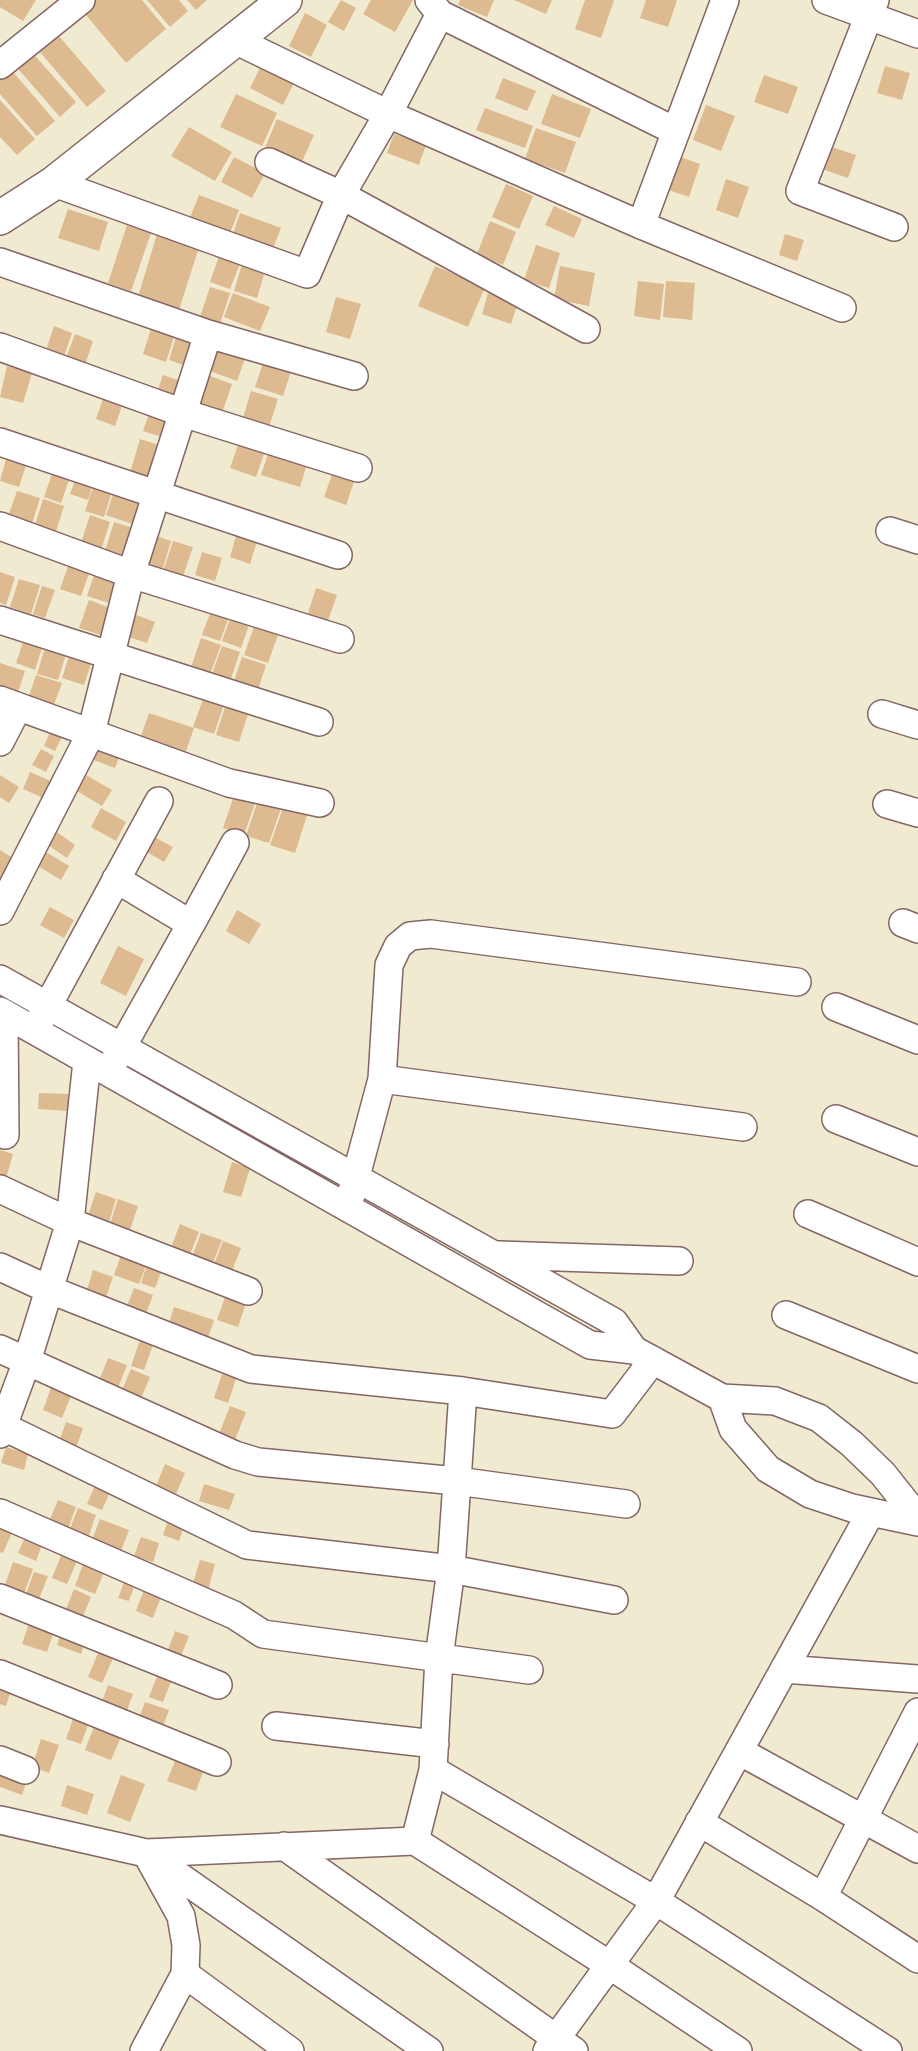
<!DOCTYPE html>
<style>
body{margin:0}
canvas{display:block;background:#f0ead1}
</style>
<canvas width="918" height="2051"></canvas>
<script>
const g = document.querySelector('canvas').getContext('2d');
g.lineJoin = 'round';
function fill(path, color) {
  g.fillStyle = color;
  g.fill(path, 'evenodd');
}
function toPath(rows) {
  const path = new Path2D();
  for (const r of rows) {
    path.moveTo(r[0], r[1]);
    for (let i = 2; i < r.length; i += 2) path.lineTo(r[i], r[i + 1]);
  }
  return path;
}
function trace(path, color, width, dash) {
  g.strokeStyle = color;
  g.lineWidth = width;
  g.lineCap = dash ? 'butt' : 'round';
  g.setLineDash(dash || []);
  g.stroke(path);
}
fill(toPath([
 [0,0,36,0,23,21,0,7],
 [91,0,142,0,166,29,126,63,81,9],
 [147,0,179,0,188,11,170,27],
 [187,0,207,0,196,10],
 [341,0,356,8,344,31,328,22],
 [371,0,413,0,395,32,363,14],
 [460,0,494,0,487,17,458,5],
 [514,0,552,0,546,14],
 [585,0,614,0,601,38,575,29],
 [646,0,677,0,668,27,640,18],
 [305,13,327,25,311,57,289,46],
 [53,29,106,91,87,107,34,45],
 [29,49,76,102,60,117,13,63],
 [263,62,296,79,283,105,250,88],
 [8,66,55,121,37,136,0,94,0,73],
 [885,66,910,73,902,100,877,93],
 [764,75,798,87,788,114,754,102],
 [503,78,536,91,527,111,495,98],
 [236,94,277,113,262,146,220,127],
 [552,94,591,109,580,138,541,124],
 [0,100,35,139,17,155,0,137],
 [706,105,735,116,721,151,693,140],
 [485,108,533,126,525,148,476,130],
 [277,119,314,135,300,166,264,150],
 [189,127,232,152,215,181,171,156],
 [536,128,576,142,565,173,525,159],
 [394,134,426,145,419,165,387,153],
 [826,145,856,155,848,178,819,168],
 [672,154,700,164,689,197,660,187],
 [234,157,265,173,252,198,221,182],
 [726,179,749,187,738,218,716,210],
 [506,184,533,196,519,229,492,217],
 [199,195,239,210,229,236,189,220],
 [554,206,582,219,574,238,545,225],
 [68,209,108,222,99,251,58,238],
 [240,213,281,228,273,248,233,234],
 [490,221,516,232,503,265,477,254],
 [127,225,151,233,131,291,108,283],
 [157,234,199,247,179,310,138,297],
 [785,234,804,240,797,261,779,255],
 [536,245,560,253,549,288,524,280],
 [220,253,241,261,230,289,210,282],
 [243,261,266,268,257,298,234,291],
 [435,266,485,287,468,327,418,306],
 [560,266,595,273,589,306,554,299],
 [638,281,664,284,660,320,634,316],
 [666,281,695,283,692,320,663,317],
 [210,287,230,293,220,324,200,317],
 [233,293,270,307,260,331,224,317],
 [488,293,518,302,511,324,482,314],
 [336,297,361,304,350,339,326,332],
 [54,326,72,333,62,362,44,356],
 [152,326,175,334,166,362,143,354],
 [178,331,196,336,186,366,169,360],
 [75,334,93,341,84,368,65,361],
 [219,346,246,356,237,381,210,371],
 [264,360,292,368,283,396,255,387],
 [7,366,32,373,23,403,0,397],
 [163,375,184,382,176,408,154,401],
 [208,375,232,384,221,416,196,407],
 [251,391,278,399,267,433,241,425],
 [104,396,123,403,115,426,96,419],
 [150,411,171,418,165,438,143,431],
 [140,439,162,446,151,480,130,473],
 [240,439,266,448,256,477,230,468],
 [270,448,308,461,300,487,261,475],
 [8,452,28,459,19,487,0,481],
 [54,468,71,474,61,503,44,497],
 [334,469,356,476,346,505,324,497],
 [77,475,94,481,88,500,70,494],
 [95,482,113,488,104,517,85,511],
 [115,488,144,497,135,525,106,515],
 [17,491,40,498,30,530,6,522],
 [43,499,64,506,54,538,33,532],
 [90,515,110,522,100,553,80,546],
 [114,522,133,528,123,560,104,554],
 [238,529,259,535,250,564,230,557],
 [156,536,171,541,162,571,146,566],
 [173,541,193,547,183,576,164,569],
 [202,552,222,558,215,581,195,575],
 [70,561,91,568,81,596,60,589],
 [96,569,118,576,109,603,87,596],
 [0,572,15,577,6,605,0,603],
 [19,579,40,585,31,614,10,607],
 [42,586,55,590,45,618,33,614],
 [316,588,337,595,327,623,307,616],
 [89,600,110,608,101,635,79,628],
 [212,608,230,614,220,641,202,635],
 [131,613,155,622,147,643,123,635],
 [231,616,250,622,241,648,222,641],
 [255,624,279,632,268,663,244,655],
 [26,633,45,639,35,670,16,663],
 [201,638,221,645,208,680,189,673],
 [47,641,68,648,58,680,37,674],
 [222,646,240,652,228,687,210,680],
 [72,647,94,655,84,685,62,678],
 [242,657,266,665,257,693,233,684],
 [0,663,25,671,15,701,0,696],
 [36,675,62,683,54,705,29,696],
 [205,694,225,701,214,734,193,727],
 [226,704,249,711,239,742,216,735],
 [149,713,194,728,183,760,138,745],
 [52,727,64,733,55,751,44,746],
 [98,741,122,749,115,768,91,759],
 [41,749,54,756,46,772,32,765],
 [30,772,55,783,48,800,23,789],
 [0,775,19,787,9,803,0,797],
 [86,775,112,790,102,806,77,791],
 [236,790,257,797,244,835,223,828],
 [259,797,282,805,269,843,246,836],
 [284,805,308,812,295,853,270,845],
 [101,808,126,822,116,841,91,827],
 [143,831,173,847,164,862,135,845],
 [57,832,75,845,67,858,48,845],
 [0,850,16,860,4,880,0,878],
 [46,852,69,866,61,880,38,866],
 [50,907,74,920,64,938,40,925],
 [237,910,261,924,249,944,226,931],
 [118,946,144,959,126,996,100,983],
 [39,1093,68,1094,68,1111,38,1109],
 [0,1150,13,1154,6,1178,0,1177],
 [232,1162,250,1168,241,1197,223,1192],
 [96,1192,116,1199,108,1225,87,1218],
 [118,1199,138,1206,130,1230,110,1224],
 [180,1224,199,1232,189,1257,170,1250],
 [201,1233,222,1240,212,1265,192,1257],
 [223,1241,241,1248,231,1273,213,1267],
 [123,1249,149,1258,139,1284,114,1275],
 [149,1259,164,1264,155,1288,141,1283],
 [93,1270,113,1277,105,1300,86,1293],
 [134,1288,153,1295,144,1319,125,1311],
 [226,1294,247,1300,238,1327,217,1320],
 [174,1307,214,1320,206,1344,167,1331],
 [140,1340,153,1345,144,1370,131,1366],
 [108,1358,127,1365,118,1388,99,1381],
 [131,1369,150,1377,141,1398,122,1390],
 [222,1374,236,1379,228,1403,214,1398],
 [52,1385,72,1393,62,1418,43,1410],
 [230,1406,246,1412,235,1440,219,1434],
 [66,1422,83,1428,75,1451,58,1445],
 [6,1447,28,1454,24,1470,1,1463],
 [165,1464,185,1473,176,1494,156,1486],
 [96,1483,111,1490,102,1510,87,1504],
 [204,1484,235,1494,229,1510,199,1501],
 [58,1500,76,1507,66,1534,47,1527],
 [78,1508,96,1515,87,1541,68,1534],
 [170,1515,186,1520,179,1541,163,1535],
 [100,1519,129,1530,121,1551,92,1540],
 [0,1525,13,1530,3,1553,0,1552],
 [26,1535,43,1542,36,1561,18,1553],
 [141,1537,159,1543,153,1562,134,1556],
 [62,1553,78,1559,67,1584,52,1578],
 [200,1560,215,1564,208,1590,192,1586],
 [13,1562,33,1569,22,1599,2,1593],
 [84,1562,105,1570,95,1594,75,1586],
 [34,1572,48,1576,39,1599,26,1594],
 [126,1577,136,1581,129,1601,118,1598],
 [145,1587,162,1594,153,1618,136,1611],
 [74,1589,91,1597,81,1621,64,1614],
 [30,1620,55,1628,47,1652,22,1644],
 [175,1631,189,1636,181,1656,168,1650],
 [61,1633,85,1641,81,1654,57,1645],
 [101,1646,116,1652,102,1683,88,1677],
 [158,1674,172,1679,163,1702,149,1697],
 [0,1680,13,1684,6,1706,0,1704],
 [108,1685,133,1694,125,1716,100,1707],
 [145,1702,169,1710,162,1729,138,1721],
 [73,1719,88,1725,81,1744,66,1739],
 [97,1719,124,1730,111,1760,85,1750],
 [41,1739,59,1745,49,1773,32,1767],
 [175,1761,203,1772,196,1791,167,1781],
 [0,1766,28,1777,22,1795,0,1787],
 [121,1775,145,1784,130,1822,107,1813],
 [67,1785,94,1794,87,1815,61,1806]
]), '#ddba90');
const minor = toPath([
 [429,0,440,14,675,131],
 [826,0,918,34],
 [875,0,800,191,894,227],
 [235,40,388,114,641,225,842,308],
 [0,65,81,0],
 [269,162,341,195,586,329],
 [54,183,307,274,341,195,388,114,440,14],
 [641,225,725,0],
 [0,262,208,334,354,376],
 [0,347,183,413,358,468],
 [0,442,338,555],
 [0,526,131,574,340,639],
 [890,531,918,540],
 [0,620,319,722],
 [0,700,229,783,320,803],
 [882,714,918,725],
 [0,742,18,707],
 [887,804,918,813],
 [116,879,191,924,235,843],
 [0,911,91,733,131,574,208,334],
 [903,923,918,929],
 [0,979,614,1322,634,1350],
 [836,1007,918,1040],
 [0,1011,590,1345,634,1350,722,1398,775,1401,819,1418,852,1444,883,1474,918,1518],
 [4,1014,5,1135],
 [39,1022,159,801],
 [113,1063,191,924],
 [382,1079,743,1127],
 [836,1119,918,1152],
 [0,1189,70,1222,248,1291],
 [351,1195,382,1079,389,965,398,946,410,936,431,934,797,982],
 [808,1214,918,1262],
 [499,1255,679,1261],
 [0,1267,48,1289,251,1369,463,1391,612,1414,653,1360],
 [786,1315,918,1369],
 [0,1349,235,1455,258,1462,457,1481,451,1569,439,1658,433,1770,415,1841],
 [463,1391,457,1481,626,1504],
 [722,1398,733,1429,768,1469,810,1494,852,1508,918,1522],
 [0,1425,247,1545,451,1569,614,1600],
 [0,1434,27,1361,70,1222,87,1061],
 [0,1513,234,1615,263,1634,529,1670],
 [0,1598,218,1685],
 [784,1669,918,1679],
 [0,1674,217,1762],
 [276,1726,435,1744],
 [739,1751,918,1849],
 [0,1760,25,1770],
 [433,1770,656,1901,888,2051],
 [0,1820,146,1853,415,1841,611,1966,738,2051],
 [699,1822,823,1897,918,1959],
 [284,1846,574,2051],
 [146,1853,429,2051],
 [823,1897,918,1712],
 [185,1974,290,2051],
 [144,2051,185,1974,186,1945,181,1916,150,1860],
 [547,2051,656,1901,871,1512]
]);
const tertiary = toPath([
 [0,218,54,183,285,0]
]);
trace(minor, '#846665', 30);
trace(tertiary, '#846665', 36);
trace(minor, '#fff', 27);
trace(tertiary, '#fff', 33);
</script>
